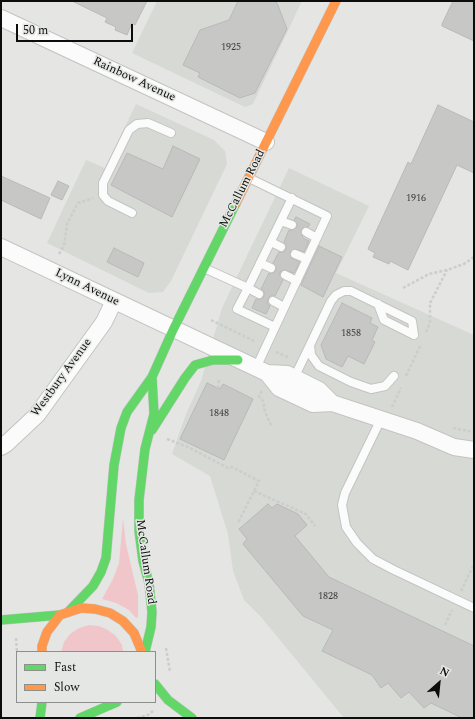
<!DOCTYPE html>
<style>
body{margin:0}
#map{position:relative;width:475px;height:719px;overflow:hidden;background:#e5e6e4;font-family:Spectral,serif}
canvas{display:block}
.frame{position:absolute;inset:0;border:2px solid #0b0c0b;pointer-events:none}
.legend{position:absolute;left:16px;top:651px;width:140px;height:52px;box-sizing:border-box;background:#e4e7e3;border:1px solid #8d8f8d;margin:0;padding:5px 7px;list-style:none;font-size:12px;color:#0b0c0b}
.legend li{display:flex;align-items:center;gap:8px;height:20px}
.legend b{width:20px;border:1px solid #8d8f8d}
.north{position:absolute;left:419px;top:663px;width:40px;height:40px;-webkit-text-stroke:3px #e4e7e3;paint-order:stroke;rotate:27deg;font-size:11px;font-weight:700;line-height:16px;text-align:center;color:#0b0c0b}
.north::after{content:'';display:block;margin:auto;width:14px;height:18px;background:#0b0c0b;clip-path:polygon(50% 0,100% 100%,50% 72%,0 100%)}
.scale{position:absolute;left:16px;top:24px;width:117px;height:18px;box-sizing:border-box;border:2px solid #0b0c0b;border-top:0;padding-left:5px;font-size:12px;line-height:14px;white-space:nowrap;color:#0b0c0b;-webkit-text-stroke:3px #e4e7e3;paint-order:stroke}
</style>
<div id="map">
<canvas width="475" height="719"></canvas>
<div class="frame"></div>
<ul class="legend">
<li><b style="height:5px;background:#63d668"></b>Fast</li>
<li><b style="height:5px;background:#ff974d"></b>Slow</li>
</ul>
<div class="north">N</div>
<div class="scale">50 m</div>
</div>
<script>
const g = document.querySelector('canvas').getContext('2d');
g.lineJoin = 'round';
function fill(path, color) {
  g.fillStyle = color;
  g.fill(path, 'evenodd');
}
function toPath(rows) {
  const path = new Path2D();
  for (const r of rows) {
    path.moveTo(r[0], r[1]);
    for (let i = 2; i < r.length; i += 2) path.lineTo(r[i], r[i + 1]);
  }
  return path;
}
function trace(path, color, width, dash) {
  g.strokeStyle = color;
  g.lineWidth = width;
  g.lineCap = dash ? 'butt' : 'round';
  g.setLineDash(dash || []);
  g.stroke(path);
}
function drawText(font, color, halo, rows, align = 'center') {
  g.font = font + ' Spectral,serif';
  g.lineWidth = 3;
  g.setLineDash([]);
  g.textBaseline = 'middle';
  g.strokeStyle = halo;
  g.fillStyle = color;
  for (const [text, x, y, turn = 0] of rows) {
    g.save();
    g.translate(x, y);
    g.rotate((+turn || 0) * Math.PI / 180);
    g.textAlign = isNaN(turn) ? turn : align;
    if (halo) g.strokeText(text, 0, 0);
    g.fillText(text, 0, 0);
    g.restore();
  }
}
fill(toPath([
 [157,1,302,1,253,104,245,107,132,53],
 [136,104,214,140,225,151,227,164,171,281,163,292,149,293,47,243,86,160,105,168],
 [289,168,369,206,336,273,474,335,474,718,344,718,261,617,244,600,233,571,228,534,210,476,172,454,186,414,201,381,222,308]
]), '#d6d9d4');
fill(toPath([
 [123,518,126,544,138,595,138,617,136,618,129,610,116,603,102,599,113,579,119,563],
 [89,625,99,626,108,630,116,636,122,645,123,652,61,652,64,642,70,634,79,628]
]), '#f1c6cb');
const building = toPath([
 [72,1,147,1,135,25,132,23,127,35,115,30,116,27,105,22,107,18,72,1],
 [238,1,274,1,277,3,287,29,255,93,240,98,198,77,200,73,183,65,200,30,229,20,238,1],
 [453,1,474,1,474,41,442,26,442,24,453,1],
 [438,105,474,122,474,173,457,165,408,270,390,261,389,264,373,257,375,253,368,249,408,162,411,164,438,105],
 [173,146,200,159,172,217,111,185,127,153,163,169,173,146],
 [1,176,50,198,41,219,1,200,1,176],
 [58,181,69,186,62,200,51,195,58,181],
 [296,217,310,224,308,227,303,228,301,232,303,238,309,241,304,252,295,249,290,252,291,258,300,262,294,273,285,270,280,272,280,276,283,280,275,296,270,296,268,299,268,304,270,306,266,314,252,308,256,299,262,299,264,296,264,291,261,289,269,273,272,273,276,271,276,267,273,263,279,252,284,252,286,249,286,244,284,242,289,230,293,230,297,227,297,224,294,220,296,217],
 [319,246,342,257,323,297,301,285,319,246],
 [114,248,144,263,138,277,107,262,114,248],
 [342,303,372,318,370,323,378,327,372,340,375,342,364,364,348,356,342,367,326,359,321,345,342,303],
 [207,383,220,389,223,384,253,399,224,460,180,439,207,383],
 [268,504,272,508,277,504,298,514,307,525,295,536,329,577,474,646,474,718,462,718,431,703,424,708,409,692,401,698,388,683,381,688,372,675,322,651,333,630,303,616,243,544,247,539,239,529,268,504]
]);
fill(building, '#c7c8c6');
trace(building, '#b9bab8', 1);
const lane = toPath([
 [249,178,327,216,256,368],
 [132,213,108,201,103,195,103,183,129,130,137,124,148,123,171,133],
 [281,221,292,225],
 [306,232,317,238],
 [271,242,281,247],
 [295,254,307,259],
 [260,263,271,268],
 [204,268,248,288,292,198],
 [285,275,297,281],
 [259,294,248,288,237,309,275,327],
 [273,301,284,307],
 [378,304,384,320,414,335],
 [394,376,385,386,371,389,351,382,319,366,311,355,310,345,331,301,336,295,344,291,351,291,412,321,414,335],
 [294,378,310,345],
 [381,419,345,493,342,505,346,527,357,543,373,559,394,570,474,608]
]);
const street = toPath([
 [1,18,266,142],
 [1,247,267,373,287,374,319,390,332,403],
 [267,373,279,388,313,404,332,403,417,431,454,447,474,450],
 [1,447,6,444,37,415,104,322,114,301]
]);
const fast = toPath([
 [152,430,185,378,195,365,213,360,238,360],
 [68,612,93,586,101,572,106,558,114,465,121,428,127,412,152,377,173,330,236,203],
 [1,620,60,615],
 [145,652,151,627,152,612,149,583,143,561,139,531,139,500,145,449,154,414,152,377],
 [155,684,168,700,192,718],
 [40,718,42,702],
 [80,718,117,702]
]);
const slow = toPath([
 [236,203,336,1],
 [42,652,42,646,47,632,60,615,81,608,95,609,110,613,123,621,134,633,142,652]
]);
trace(lane, '#c3c4c2', 10);
trace(street, '#c3c4c2', 18);
trace(fast, '#c3c4c2', 10);
trace(slow, '#c3c4c2', 10);
trace(toPath([
 [59,254,64,246,67,224,78,203,93,198],
 [403,288,429,274,447,270,464,264,474,257],
 [211,320,256,342],
 [426,332,430,323,430,303,447,270],
 [276,352,288,357],
 [406,376,421,344],
 [218,388,219,379],
 [262,391,259,396,263,401,265,412,272,427],
 [392,407,401,388],
 [453,428,474,432],
 [167,439,188,447,228,468,232,467,259,481,238,523],
 [254,491,306,514,315,526],
 [461,591,474,564],
 [445,625,452,610],
 [16,638,17,652],
 [166,648,170,672],
 [137,718,148,715,153,711]
]), '#cccdcc', 2.5, [3, 2]);
trace(lane, '#fbfbfb', 8);
trace(street, '#fbfbfb', 16);
trace(fast, '#63d668', 9);
trace(slow, '#ff974d', 9);
drawText('10px', '#3a3b3a', null, [
 ["1925",231,48],
 ["1916",416,199],
 ["1858",351,334],
 ["1848",219,414],
 ["1828",328,597]
]);
drawText('12px', '#0b0c0b', '#e4e7e3', [
 ["Rainbow Avenue",134,80,25],
 ["McCallum Road",243,189,-63],
 ["Lynn Avenue",87,288,26],
 ["Westbury Avenue",62,378,-54],
 ["McCallum Road",145,562,82]
]);
</script>
